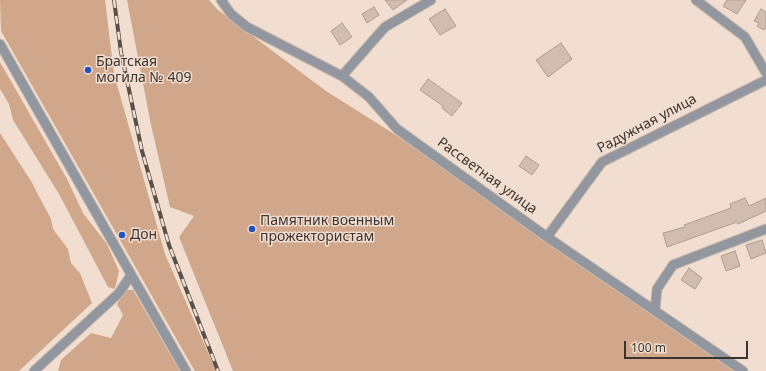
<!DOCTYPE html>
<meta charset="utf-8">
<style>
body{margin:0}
#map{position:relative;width:766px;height:371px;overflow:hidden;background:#f2ded1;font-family:"Noto Sans",sans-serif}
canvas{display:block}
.scale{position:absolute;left:624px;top:341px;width:124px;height:18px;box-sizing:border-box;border:2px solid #3b332e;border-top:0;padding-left:5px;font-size:12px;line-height:14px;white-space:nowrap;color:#3b332e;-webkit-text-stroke:3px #f2ded1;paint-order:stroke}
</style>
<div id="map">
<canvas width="766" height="371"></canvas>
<div class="scale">100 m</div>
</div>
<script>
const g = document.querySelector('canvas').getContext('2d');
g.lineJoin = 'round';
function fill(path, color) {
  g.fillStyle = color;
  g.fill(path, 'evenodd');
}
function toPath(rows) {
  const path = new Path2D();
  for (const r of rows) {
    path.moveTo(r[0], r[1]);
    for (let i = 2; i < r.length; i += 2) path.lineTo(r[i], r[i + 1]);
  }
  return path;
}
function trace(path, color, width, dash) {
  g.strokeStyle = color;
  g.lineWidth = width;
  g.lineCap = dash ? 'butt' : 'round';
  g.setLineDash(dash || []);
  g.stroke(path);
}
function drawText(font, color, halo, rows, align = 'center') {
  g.font = font + ' "Noto Sans",sans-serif';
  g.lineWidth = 3;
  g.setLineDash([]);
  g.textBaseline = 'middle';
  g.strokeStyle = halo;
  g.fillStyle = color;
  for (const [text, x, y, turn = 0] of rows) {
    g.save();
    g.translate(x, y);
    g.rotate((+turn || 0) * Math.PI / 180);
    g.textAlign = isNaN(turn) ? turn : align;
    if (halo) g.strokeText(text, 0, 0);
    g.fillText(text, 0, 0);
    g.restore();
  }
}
fill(toPath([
 [0,0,105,0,114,74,165,254,216,371,195,371,189,361,1,31],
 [127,0,209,0,218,10,326,91,448,168,735,371,233,371,179,237,194,216,170,207,151,125],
 [0,62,67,179,83,213,107,244,119,271,115,289,108,287,59,194,13,120,9,104,0,89],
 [0,133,31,181,51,219,53,229,68,249,71,263,80,273,92,303,19,371,0,371],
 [125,290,133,290,180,371,58,371,61,360,91,333,111,338,123,315,117,304]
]), '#d0a78a');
const building = toPath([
 [385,0,407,0,393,10,385,0],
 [727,0,746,0,737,14,723,6,727,0],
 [374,7,379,15,367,23,362,14,374,7],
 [445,9,456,26,440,35,429,19,445,9],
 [761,9,766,12,766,28,764,30,757,26,759,23,754,21,761,9],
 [342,23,352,37,340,45,331,31,342,23],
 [561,43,572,59,548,77,536,60,561,43],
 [428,79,462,103,452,116,442,108,443,106,420,90,428,79],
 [526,156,539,165,532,175,519,166,526,156],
 [745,198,749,206,766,198,766,211,738,224,737,222,667,247,663,233,685,227,684,225,731,208,730,204,745,198],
 [762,240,766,253,751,259,746,245,762,240],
 [735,251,740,266,726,271,721,256,735,251],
 [689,268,702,278,695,289,681,280,689,268]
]);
fill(building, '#d0bdb0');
trace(building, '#af9c8f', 1);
const minor = toPath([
 [221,0,231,14,247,27,342,76,369,97,397,129,547,237,743,371],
 [696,0,745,37,766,73],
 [0,44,186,371],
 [342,76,385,27,431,0],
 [547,237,602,162,766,80],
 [655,310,657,289,673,265,766,229],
 [34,371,119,293,131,275]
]);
trace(minor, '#cdbcb0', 11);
trace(minor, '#92979f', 9);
const rail = toPath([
 [114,0,121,52,142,151,169,245,218,371]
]);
trace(rail, '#5a5049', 4);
trace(rail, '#f2ded1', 2.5, [8]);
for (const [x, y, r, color] of [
 [88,70,4,"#2053c0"],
 [252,229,4,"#2053c0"],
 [122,235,4,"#2053c0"]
]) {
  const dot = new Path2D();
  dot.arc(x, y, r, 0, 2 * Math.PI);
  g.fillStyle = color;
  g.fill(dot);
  trace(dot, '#f2ded1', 1.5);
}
drawText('14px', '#3b332e', '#f2ded1', [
 ["Братская",96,62],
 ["могила № 409",96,78],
 ["Памятник военным",260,221],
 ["прожектористам",260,237],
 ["Дон",130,235]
], 'left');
drawText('14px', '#3b332e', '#f2ded1', [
 ["Радужная улица",647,124,-28],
 ["Рассветная улица",487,176,36]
]);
</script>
